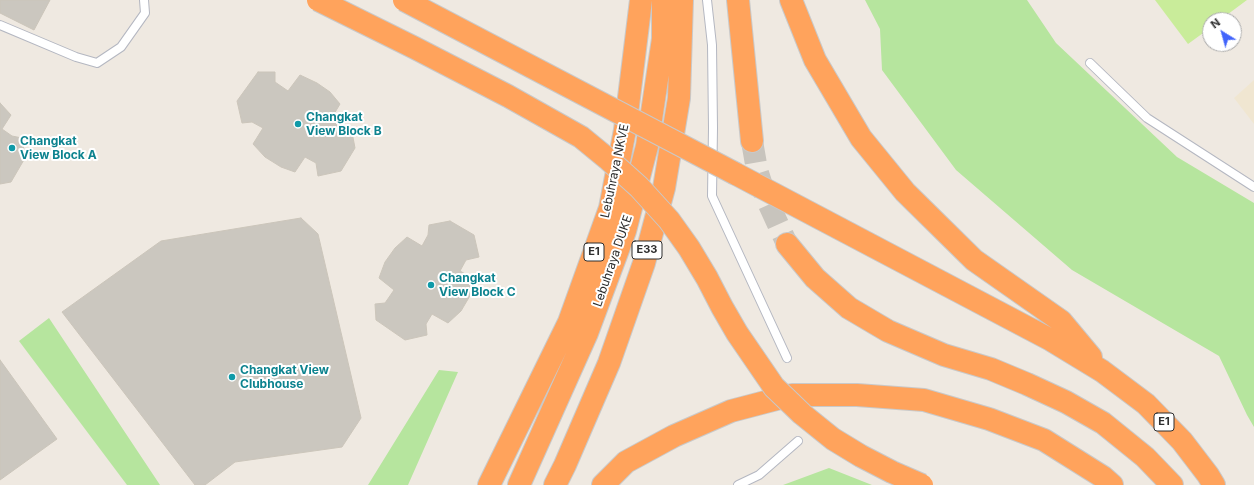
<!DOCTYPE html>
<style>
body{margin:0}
#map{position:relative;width:1254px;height:485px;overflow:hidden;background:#efe9e1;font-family:Inter,sans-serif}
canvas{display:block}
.north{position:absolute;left:1202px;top:12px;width:40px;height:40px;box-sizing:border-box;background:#fff;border:1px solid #ababab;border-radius:50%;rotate:323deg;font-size:11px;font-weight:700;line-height:16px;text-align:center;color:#2e2e2e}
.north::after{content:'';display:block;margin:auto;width:14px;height:18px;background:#4264fb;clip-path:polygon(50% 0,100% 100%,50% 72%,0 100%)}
</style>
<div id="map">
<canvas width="1254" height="485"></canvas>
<div class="north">N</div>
</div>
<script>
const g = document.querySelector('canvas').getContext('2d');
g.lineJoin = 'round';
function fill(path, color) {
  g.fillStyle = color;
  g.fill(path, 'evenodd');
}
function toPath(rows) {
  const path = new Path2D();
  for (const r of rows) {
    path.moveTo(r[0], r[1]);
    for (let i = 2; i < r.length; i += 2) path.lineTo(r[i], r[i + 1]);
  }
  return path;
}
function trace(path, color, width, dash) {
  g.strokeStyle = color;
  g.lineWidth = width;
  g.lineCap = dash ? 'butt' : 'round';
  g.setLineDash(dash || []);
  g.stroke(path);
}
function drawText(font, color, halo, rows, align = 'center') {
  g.font = font + ' Inter,sans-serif';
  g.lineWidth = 4;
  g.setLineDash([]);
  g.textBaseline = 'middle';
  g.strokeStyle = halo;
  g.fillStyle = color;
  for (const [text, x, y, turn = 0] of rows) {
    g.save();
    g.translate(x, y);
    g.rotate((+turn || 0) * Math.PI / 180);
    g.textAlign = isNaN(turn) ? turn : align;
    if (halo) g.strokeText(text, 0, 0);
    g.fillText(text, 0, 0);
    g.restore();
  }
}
fill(toPath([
 [1254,80,1254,124,1234,98]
]), '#f0e6d1');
fill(toPath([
 [865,0,1027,0,1056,43,1177,157,1254,203,1254,427,1247,415,1219,356,1072,270,956,170,882,70,880,29],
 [49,318,160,485,127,485,19,341],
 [439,370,458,372,408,485,368,485],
 [829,468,872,485,783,485]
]), '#b6e59e');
fill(toPath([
 [1155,0,1247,0,1220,20,1210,20,1210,28,1188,44]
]), '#c9ec9a');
const building = toPath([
 [0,0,50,0,34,30,0,13,0,0],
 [258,72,275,72,275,82,288,91,300,75,317,83,330,92,340,104,331,119,342,126,351,127,355,148,341,171,318,176,316,163,305,157,295,172,281,167,265,157,253,144,263,128,252,122,242,123,237,101,258,72],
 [0,103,11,115,2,129,12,136,22,138,25,158,11,182,0,184,0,103],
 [301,218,318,234,361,418,342,447,235,462,205,485,195,485,62,312,161,241,301,218],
 [450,221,474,235,479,257,466,260,460,271,476,280,471,294,461,311,448,323,432,314,426,324,427,335,405,340,376,320,375,304,385,303,394,290,379,278,385,262,395,248,407,237,422,246,428,235,429,225,450,221],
 [0,360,57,439,0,480,0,360]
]);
fill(building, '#cbc7bf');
trace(building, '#cbc5ba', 1);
trace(toPath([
 [752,141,757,170,766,198,787,244]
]), '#c8c4bd', 22, [22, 11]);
const service = toPath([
 [707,0,712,45,713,128,712,196,787,358],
 [0,25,76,57,97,63,121,47,145,13,144,0],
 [1090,63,1147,118,1254,187],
 [738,485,759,475,798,441]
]);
const motorway = toPath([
 [738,0,752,141],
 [791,0,815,60,861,138,905,192,974,260,1061,321,1091,357],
 [736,174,1051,340,1102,371,1146,404,1182,441,1208,475,1214,485],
 [787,244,815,278,849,308,888,331,944,355,991,369,1027,384,1066,402,1103,423,1145,457,1172,485],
 [489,485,569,322,610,208,625,130,641,0],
 [519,485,587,333,625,231,647,146,663,39,663,0],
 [555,485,565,465,609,363,644,263,664,188,679,98,682,0],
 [603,485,626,462,674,436,731,411,792,395,857,395,924,400,989,419,1044,440,1103,477,1112,485]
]);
trace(service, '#b4b7c1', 10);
trace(motorway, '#c9c9c9', 24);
trace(service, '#fff', 8);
trace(motorway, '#ffa35c', 22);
const motorwayBridge = toPath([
 [318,0,415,48,508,96,581,137,609,160,639,187,669,220,689,248,707,278,722,307,737,333,774,387,802,414,833,439,861,456,892,472,922,485],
 [404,0,736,174]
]);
trace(motorwayBridge, '#c9c9c9', 24, []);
trace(motorwayBridge, '#ffa35c', 22);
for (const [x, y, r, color] of [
 [298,124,4,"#0f9aa8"],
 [12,148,4,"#0f9aa8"],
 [431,285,4,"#0f9aa8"],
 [232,377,4,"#0f9aa8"]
]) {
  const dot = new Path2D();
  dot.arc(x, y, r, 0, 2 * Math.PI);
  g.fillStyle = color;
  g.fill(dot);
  trace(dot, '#fff', 1.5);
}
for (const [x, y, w] of [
 [647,250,30],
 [594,252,20],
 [1164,422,20]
]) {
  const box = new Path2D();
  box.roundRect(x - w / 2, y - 9, w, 18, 3);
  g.fillStyle = '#fff';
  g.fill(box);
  trace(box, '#2e2e2e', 1);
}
drawText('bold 11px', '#2e2e2e', null, [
 ["E33",647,250],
 ["E1",594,252],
 ["E1",1164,422]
]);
drawText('bold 12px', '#0d838f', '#fff', [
 ["Changkat",306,117],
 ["View Block B",306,131],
 ["Changkat",20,141],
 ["View Block A",20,155],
 ["Changkat",439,278],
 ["View Block C",439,292],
 ["Changkat View",240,370],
 ["Clubhouse",240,384]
], 'left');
drawText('12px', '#2e2e2e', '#fff', [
 ["Lebuhraya NKVE",615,171,-78],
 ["Lebuhraya DUKE",613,261,-71]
]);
</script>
